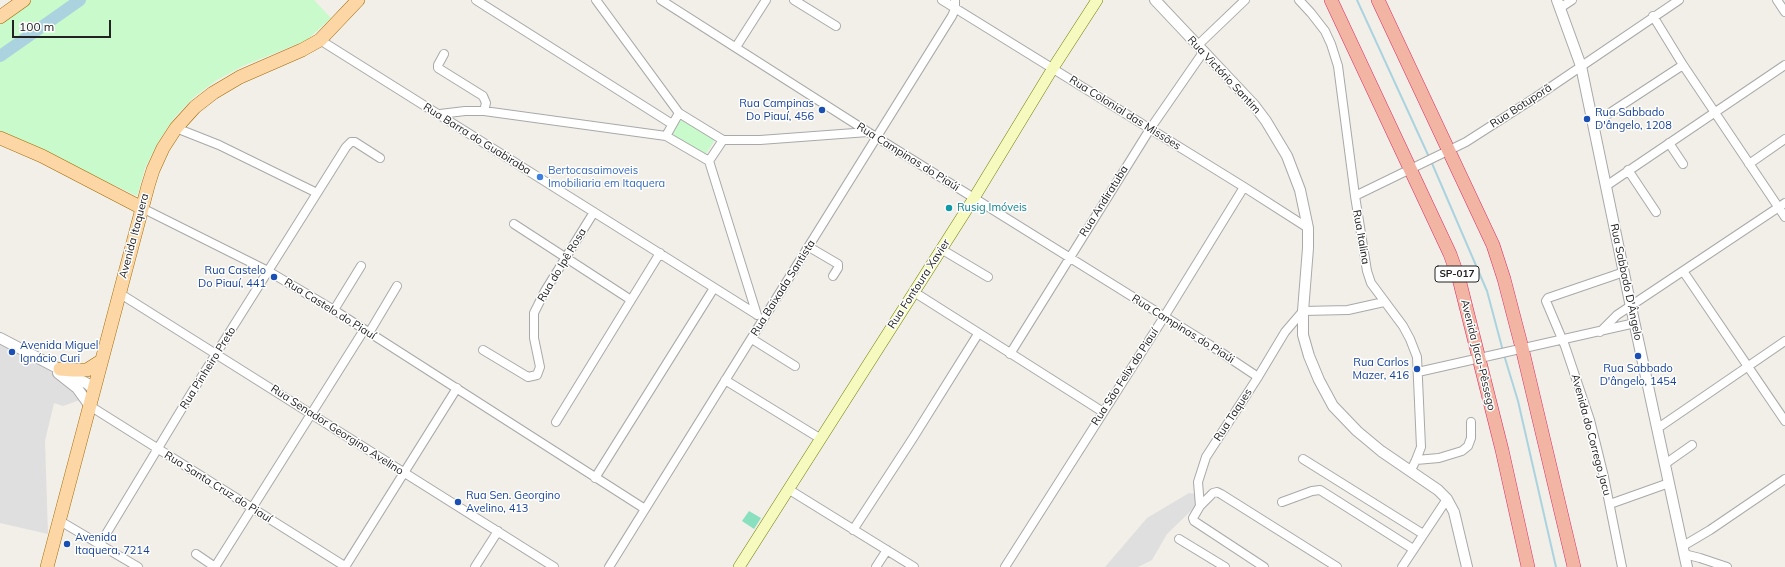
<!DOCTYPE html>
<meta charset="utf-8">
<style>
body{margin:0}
#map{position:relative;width:1785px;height:567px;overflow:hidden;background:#f2efe9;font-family:Mulish,sans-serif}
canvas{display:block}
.scale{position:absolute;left:12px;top:20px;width:99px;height:18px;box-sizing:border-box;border:2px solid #222;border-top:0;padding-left:5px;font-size:12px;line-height:14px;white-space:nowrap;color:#222;-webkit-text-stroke:3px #fff;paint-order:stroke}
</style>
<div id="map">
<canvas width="1785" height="567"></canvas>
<div class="scale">100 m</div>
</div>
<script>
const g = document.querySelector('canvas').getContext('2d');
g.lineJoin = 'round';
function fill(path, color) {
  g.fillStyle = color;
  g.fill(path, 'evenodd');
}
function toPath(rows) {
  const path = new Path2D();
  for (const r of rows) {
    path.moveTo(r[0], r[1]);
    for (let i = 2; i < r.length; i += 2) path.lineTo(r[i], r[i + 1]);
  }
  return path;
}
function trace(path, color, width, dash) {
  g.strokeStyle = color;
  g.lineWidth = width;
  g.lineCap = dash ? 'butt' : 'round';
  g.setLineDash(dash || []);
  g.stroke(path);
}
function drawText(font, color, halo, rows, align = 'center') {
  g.font = font + ' Mulish,sans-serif';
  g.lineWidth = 3;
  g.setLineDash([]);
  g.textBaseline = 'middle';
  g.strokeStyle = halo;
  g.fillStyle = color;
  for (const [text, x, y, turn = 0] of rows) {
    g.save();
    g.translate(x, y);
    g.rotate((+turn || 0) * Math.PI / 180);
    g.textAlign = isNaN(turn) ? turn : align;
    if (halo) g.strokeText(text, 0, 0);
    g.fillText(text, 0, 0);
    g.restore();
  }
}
fill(toPath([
 [0,343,41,363,64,383,80,400,63,406,54,403,45,441,48,534,0,523],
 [1189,493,1197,494,1199,503,1167,534,1152,560,1138,567,1105,567,1147,518]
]), '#e0dfdf');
fill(toPath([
 [23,0,314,0,331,18,307,40,243,66,217,80,194,97,174,118,158,142,145,168,137,196,0,131,0,15],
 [682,116,716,138,704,157,670,135]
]), '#c8facc');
fill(toPath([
 [749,511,761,518,754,529,742,521]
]), '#88e0be');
trace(toPath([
 [1357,0,1429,157],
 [1431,161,1487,291,1503,351],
 [1504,355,1518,401,1556,567]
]), '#aad3df', 2);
trace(toPath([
 [0,56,80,0]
]), '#aad3df', 12);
const minor = toPath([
 [476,0,672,124],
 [596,0,679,113,723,140,709,161,666,136,679,113],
 [661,0,868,132,1210,345,1258,377],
 [794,0,836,26],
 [942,0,1244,187,1308,228],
 [1299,0,1311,13,1325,31,1331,44,1338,66,1355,196,1367,271,1371,283,1403,326,1410,339,1417,357,1421,447,1416,460,1411,470],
 [1777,0,1785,12],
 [1560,8,1572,0],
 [1653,16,1683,65,1785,217],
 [320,40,756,314],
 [1198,45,1245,0],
 [736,47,766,0],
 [444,54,438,65,438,68,483,96,486,103,484,111],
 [440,114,465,111,484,111,666,136],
 [1593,124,1683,65],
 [176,128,219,145,317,193],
 [723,140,760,140,868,132],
 [1669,143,1683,164],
 [709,161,757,315],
 [1749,164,1785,139],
 [1628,170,1656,212],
 [1606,186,1785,65],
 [1355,196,1466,142,1536,97,1679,0],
 [142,208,268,271,334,310,645,509],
 [514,224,631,300],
 [809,247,838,264,838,268,833,276],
 [941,249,988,277],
 [1683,271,1785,421],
 [914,292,1103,412],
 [119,293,554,567],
 [334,310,361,266],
 [1600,332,1617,315,1785,203],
 [369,333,397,286],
 [752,339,795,366],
 [483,350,528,377,537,375,540,367,534,338,534,313,545,291,594,212],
 [1010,354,1150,129,1204,51],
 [1418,372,1635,323],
 [725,380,821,439],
 [90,406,346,567],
 [556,422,660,253],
 [1658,428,1785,341],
 [1303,459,1423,534],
 [1416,460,1439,458,1462,451,1468,446,1471,438,1471,422],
 [1665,464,1692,445],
 [595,478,714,288],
 [788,489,914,567],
 [1282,502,1312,491,1320,490,1413,549],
 [1610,504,1669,483],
 [1200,506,1213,493,1217,492,1221,494,1337,567],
 [60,521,138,567],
 [853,530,913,438,978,334],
 [1179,539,1225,567],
 [100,544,192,392,346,147,351,142,355,142,380,158],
 [1683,546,1710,530,1785,479],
 [196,554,215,567],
 [1684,554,1700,558,1727,567],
 [215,567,364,330],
 [345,567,457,388],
 [475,567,498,531],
 [609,567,952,16,955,9,955,0],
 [876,567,887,550],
 [1005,567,1164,317,1244,187],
 [1264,567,1194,521,1193,518,1200,506,1198,482,1206,457,1258,377,1285,332,1303,311,1348,310,1384,302],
 [1402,567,1447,499],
 [1622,567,1604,477,1590,420,1565,346,1546,301,1548,298,1624,272]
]);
const tertiary = toPath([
 [1155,0,1254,105,1266,121,1287,156,1300,190,1308,228,1308,248,1303,311,1303,335,1309,356,1319,380,1333,406,1357,431,1381,451,1438,490,1447,499,1454,512,1467,567],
 [1557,0,1581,66,1631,307,1687,567],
 [0,338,88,384,94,391],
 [58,373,77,388,90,406]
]);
const secondary = toPath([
 [739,567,974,198,1053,68,1097,0]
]);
const primary = toPath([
 [0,17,24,0],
 [0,138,42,156,142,208],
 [60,369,73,370,87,370,101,361],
 [47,567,148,186,153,170,163,148,176,128,195,107,213,93,240,77,302,50,320,40,358,0]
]);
const trunk = toPath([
 [1331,0,1450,254,1459,279,1502,450,1528,567],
 [1378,0,1493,245,1504,279,1522,348,1574,567]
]);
trace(minor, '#a9a9a9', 10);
trace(tertiary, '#a9a9a9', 12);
trace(secondary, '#707d05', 12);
trace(primary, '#a06b00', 14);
trace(trunk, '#dc2a67', 14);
trace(minor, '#fff', 8);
trace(tertiary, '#fff', 10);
trace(secondary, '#f7fabf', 11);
trace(primary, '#fcd6a4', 13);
trace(trunk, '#f2b4a3', 13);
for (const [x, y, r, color] of [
 [822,110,4,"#1a4fb4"],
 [1587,119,4,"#1a4fb4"],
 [540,177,4,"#3f7fe0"],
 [949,208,4,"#0f9aa8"],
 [274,277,4,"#1a4fb4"],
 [12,352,4,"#1a4fb4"],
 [1638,356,4,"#1a4fb4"],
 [1417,369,4,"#1a4fb4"],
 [458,502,4,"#1a4fb4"],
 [67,544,4,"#1a4fb4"]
]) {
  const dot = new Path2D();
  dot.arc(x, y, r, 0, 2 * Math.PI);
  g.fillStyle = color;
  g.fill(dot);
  trace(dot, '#fff', 1.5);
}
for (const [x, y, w] of [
 [1457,274,44]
]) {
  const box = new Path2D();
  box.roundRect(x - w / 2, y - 8, w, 16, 3);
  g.fillStyle = '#fff';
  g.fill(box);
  trace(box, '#222', 1);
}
drawText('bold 10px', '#222', null, [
 ["SP-017",1457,274]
]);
drawText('11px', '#222', '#fff', [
 ["Rua Victório Santim",1224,75,47],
 ["Rua Botuporã",1521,106,-33],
 ["Rua Colonial das Missões",1125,113,32],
 ["Rua Barra do Guabiraba",477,139,32],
 ["Rua Campinas do Piaúi",908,157,32],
 ["Rua Andiratuba",1104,201,-58],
 ["Avenida Itaquera",134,236,-75],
 ["Rua Italina",1361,237,80],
 ["Rua do Ipê Rosa",562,265,-59],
 ["Rua Sabbado D'Ângelo",1626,282,78],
 ["Rua Fontoura Xavier",919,284,-57],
 ["Rua Baixada Santista",783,288,-58],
 ["Rua Castelo do Piauí",330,309,32],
 ["Rua Campinas do Piaúi",1183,329,32],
 ["Avenida Jacu-Pêssego",1478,355,76],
 ["Rua Pinheiro Preto",208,368,-58],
 ["Rua São Felix do Piauí",1125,377,-57],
 ["Rua Taques",1233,415,-57],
 ["Rua Senador Georgino Avelino",337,430,33],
 ["Avenida do Corrego Jacu",1591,435,75],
 ["Rua Santa Cruz do Piauí",218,487,32]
]);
drawText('11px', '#164399', '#fff', [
 ["Rua Campinas",814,104,"right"],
 ["Do Piauí, 456",814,117,"right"],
 ["Rua Sabbado",1595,113],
 ["D'ângelo, 1208",1595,126],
 ["Rua Castelo",266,271,"right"],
 ["Do Piauí, 441",266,284,"right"],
 ["Avenida Miguel",20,346],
 ["Ignácio Curi",20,359],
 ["Rua Carlos",1409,363,"right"],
 ["Mazer, 416",1409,376,"right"],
 ["Rua Sabbado",1638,369,"center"],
 ["D'ângelo, 1454",1638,382,"center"],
 ["Rua Sen. Georgino",466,496],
 ["Avelino, 413",466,509],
 ["Avenida",75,538],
 ["Itaquera, 7214",75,551]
], 'left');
drawText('11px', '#366cbe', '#fff', [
 ["Bertocasaimoveis",548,171],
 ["Imobiliaria em Itaquera",548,184]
], 'left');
drawText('11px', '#0d838f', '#fff', [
 ["Rusig Imóveis",957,208]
], 'left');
</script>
